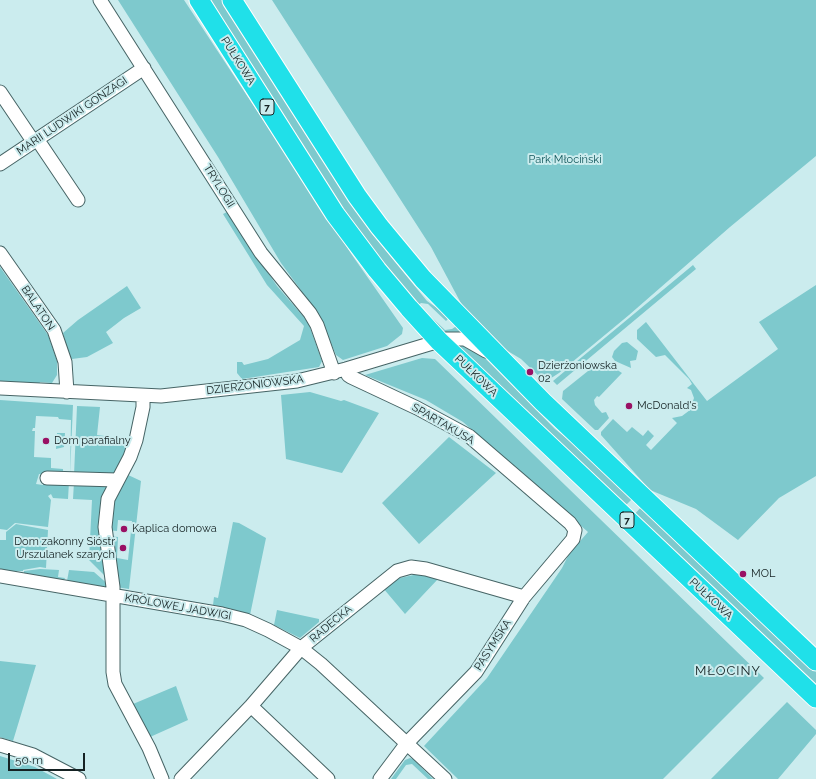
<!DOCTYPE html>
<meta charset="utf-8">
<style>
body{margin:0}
#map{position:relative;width:816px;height:779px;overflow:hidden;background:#cbecee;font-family:Raleway,sans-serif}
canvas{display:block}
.scale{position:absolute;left:8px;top:753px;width:77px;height:18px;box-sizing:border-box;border:2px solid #152223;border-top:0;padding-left:5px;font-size:12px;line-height:14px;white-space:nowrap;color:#152223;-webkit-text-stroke:3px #cbecee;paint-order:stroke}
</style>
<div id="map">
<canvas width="816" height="779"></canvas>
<div class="scale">50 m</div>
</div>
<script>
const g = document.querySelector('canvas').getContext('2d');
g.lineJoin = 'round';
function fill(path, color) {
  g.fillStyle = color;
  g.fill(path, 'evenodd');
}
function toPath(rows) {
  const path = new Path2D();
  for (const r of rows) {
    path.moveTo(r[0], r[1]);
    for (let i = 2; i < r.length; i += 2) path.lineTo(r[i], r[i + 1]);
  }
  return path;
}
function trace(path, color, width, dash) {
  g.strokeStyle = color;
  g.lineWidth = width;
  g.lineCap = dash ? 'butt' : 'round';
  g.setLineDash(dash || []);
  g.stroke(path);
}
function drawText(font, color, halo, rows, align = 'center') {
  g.font = font + ' Raleway,sans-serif';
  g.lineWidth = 4;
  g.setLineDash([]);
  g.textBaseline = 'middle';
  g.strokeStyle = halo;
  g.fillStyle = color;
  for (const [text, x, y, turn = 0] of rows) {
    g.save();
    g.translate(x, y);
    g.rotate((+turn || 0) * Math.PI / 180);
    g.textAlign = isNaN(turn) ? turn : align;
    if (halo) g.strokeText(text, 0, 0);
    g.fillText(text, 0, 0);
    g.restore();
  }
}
fill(toPath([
 [118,0,184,0,352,255,403,328,402,334,387,346,343,360,336,355,319,315,281,263,218,157],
 [206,0,225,0,373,235,427,301,450,317,446,321,428,304,421,303,416,307,353,227],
 [272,0,816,0,816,156,730,227,629,315,559,373,545,382,521,359,506,350,463,307,431,247],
 [227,212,277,286,308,322,322,361,319,367,242,379,237,373,237,362,242,362,244,365,268,359,300,340,304,326,267,285,223,214],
 [693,265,696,269,557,385,553,381],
 [0,267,48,335,57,361,57,375,52,383,40,382,39,385,0,382],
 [816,285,816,476,779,498,738,540,696,509,650,490,601,435,601,432,613,419,627,432,632,427,643,436,648,430,654,436,646,445,651,450,677,423,672,418,682,416,690,410,694,398,691,390,687,388,692,384,689,379,665,355,656,357,637,339,637,330,646,322,707,401,778,349,759,322],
 [127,286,141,308,124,318,106,332,113,343,87,357,72,359,69,356,63,333,78,320],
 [427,313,445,330,452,329,458,325,466,334,443,334,423,315],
 [457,342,481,354,555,429,598,464,634,497,623,508,458,350],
 [627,342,638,351,636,360,630,361,631,368,615,361,612,357,614,351,622,343],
 [422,358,435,359,764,678,663,779,458,779,424,746,487,678,562,568,569,554,588,532,463,422,426,400,365,375],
 [605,362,622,373,599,397,597,396,594,400,595,405,602,413,606,412,609,418,598,430,595,430,562,399,563,391,598,363],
 [310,392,341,401,344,400,379,413,342,473,286,459,281,395],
 [0,400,73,405,70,475,71,420,59,419,58,417,36,416,35,428,33,428,32,431,35,431,34,457,51,458,51,468,63,469,63,475,39,474,36,484,43,485,43,481,69,482,68,499,53,498,51,494,48,496,51,500,48,527,15,523,7,530,0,529],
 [77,406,100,407,97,435,130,439,118,469,114,475,74,475],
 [57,433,65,433,64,447,56,449],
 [449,437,496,473,419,544,382,503],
 [126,474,141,481,129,589,116,587,108,536,118,537,117,558,128,560,132,521,118,520,117,531,107,530,108,515],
 [74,482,109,484,105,576,89,560,92,500,73,499],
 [643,505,816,669,816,691,632,517],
 [233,522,239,523,266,538,250,615,213,605,214,597,218,598],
 [16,524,48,530,46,568,40,567,23,570,23,571,17,571,16,573,0,570,0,540,6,540,6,532],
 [40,569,59,570,58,577,65,578,64,580,24,573,24,571],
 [69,570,94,572,110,586,104,587,67,581],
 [418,574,438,579,405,614,383,588,389,583,400,578],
 [277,610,319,619,319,622,300,638,274,625],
 [0,661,36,665,13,741,0,737],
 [176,686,188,720,150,737,133,704],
 [787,702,816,730,816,734,778,779,711,779],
 [0,756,35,767,57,779,0,779],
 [410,758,413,759,433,779,428,779,412,764,406,765,396,779,391,779,405,760]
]), '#7ec9cd');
const minor = toPath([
 [100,0,261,253,310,313,317,325,334,373],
 [0,92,33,141],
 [37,139,78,200],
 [0,164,144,68],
 [0,253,54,330,65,362,67,392],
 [346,369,348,375,351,377,417,408,469,436,570,523,575,530,573,539,524,597,476,672,407,743,380,779],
 [0,388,161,396,297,381,346,369,446,339,465,339,486,351],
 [143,396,143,407,136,440,130,457,108,499,105,527,113,587,113,672,115,684,149,748,162,779],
 [47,478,117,480],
 [0,576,222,614,246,620,268,630,301,648,321,664,445,779],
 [251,706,328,779],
 [0,745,33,755,79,779],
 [181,779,251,706,301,648,397,571,411,567,426,569,524,597]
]);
const highway = toPath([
 [199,0,335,214,377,270,409,308,439,341,816,698],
 [232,0,357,196,379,226,423,279,543,402,816,661]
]);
trace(minor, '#466465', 15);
trace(highway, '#fff', 21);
trace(minor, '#fff', 13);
trace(highway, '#20e0e9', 19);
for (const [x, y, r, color] of [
 [530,372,4,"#991064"],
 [629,406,4,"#991064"],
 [46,441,4,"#991064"],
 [124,529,4,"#991064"],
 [123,548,4,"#991064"],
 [743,574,4,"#991064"]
]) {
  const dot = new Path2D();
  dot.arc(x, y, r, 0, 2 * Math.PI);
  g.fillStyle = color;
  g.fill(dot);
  trace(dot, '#cbecee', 1.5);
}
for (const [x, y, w] of [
 [267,107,14],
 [627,520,14]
]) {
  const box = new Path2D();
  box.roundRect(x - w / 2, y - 8, w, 16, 3);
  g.fillStyle = '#cbecee';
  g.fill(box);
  trace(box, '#152223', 1);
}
drawText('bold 10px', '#152223', null, [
 ["7",267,107],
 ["7",627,520]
]);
drawText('11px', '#152223', '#cbecee', [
 ["PUŁKOWA",238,61,58],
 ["MARII LUDWIKI GONZAGI",72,116,-34],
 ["TRYLOGII",219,186,58],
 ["BALATON",38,308,56],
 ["PUŁKOWA",476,376,44],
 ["DZIERŻONIOWSKA",255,385,-7],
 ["SPARTAKUSA",443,424,30],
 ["PUŁKOWA",711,599,43],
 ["KRÓLOWEJ JADWIGI",178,607,10],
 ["RADECKA",331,624,-40],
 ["PASYMSKA",493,645,-57]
]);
drawText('11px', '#10565a', '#cbecee', [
 ["Park Młociński",565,160]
]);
drawText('11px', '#152223', '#cbecee', [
 ["Dzierżoniowska",538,366],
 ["02",538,379],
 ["McDonald's",637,406],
 ["Dom parafialny",54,441],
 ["Kaplica domowa",132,529],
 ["Dom zakonny Sióstr",115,542,"right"],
 ["Urszulanek szarych",115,555,"right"],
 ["MOL",751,574]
], 'left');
g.letterSpacing = '1px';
drawText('13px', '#152223', '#cbecee', [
 ["MŁOCINY",728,671]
]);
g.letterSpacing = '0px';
</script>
